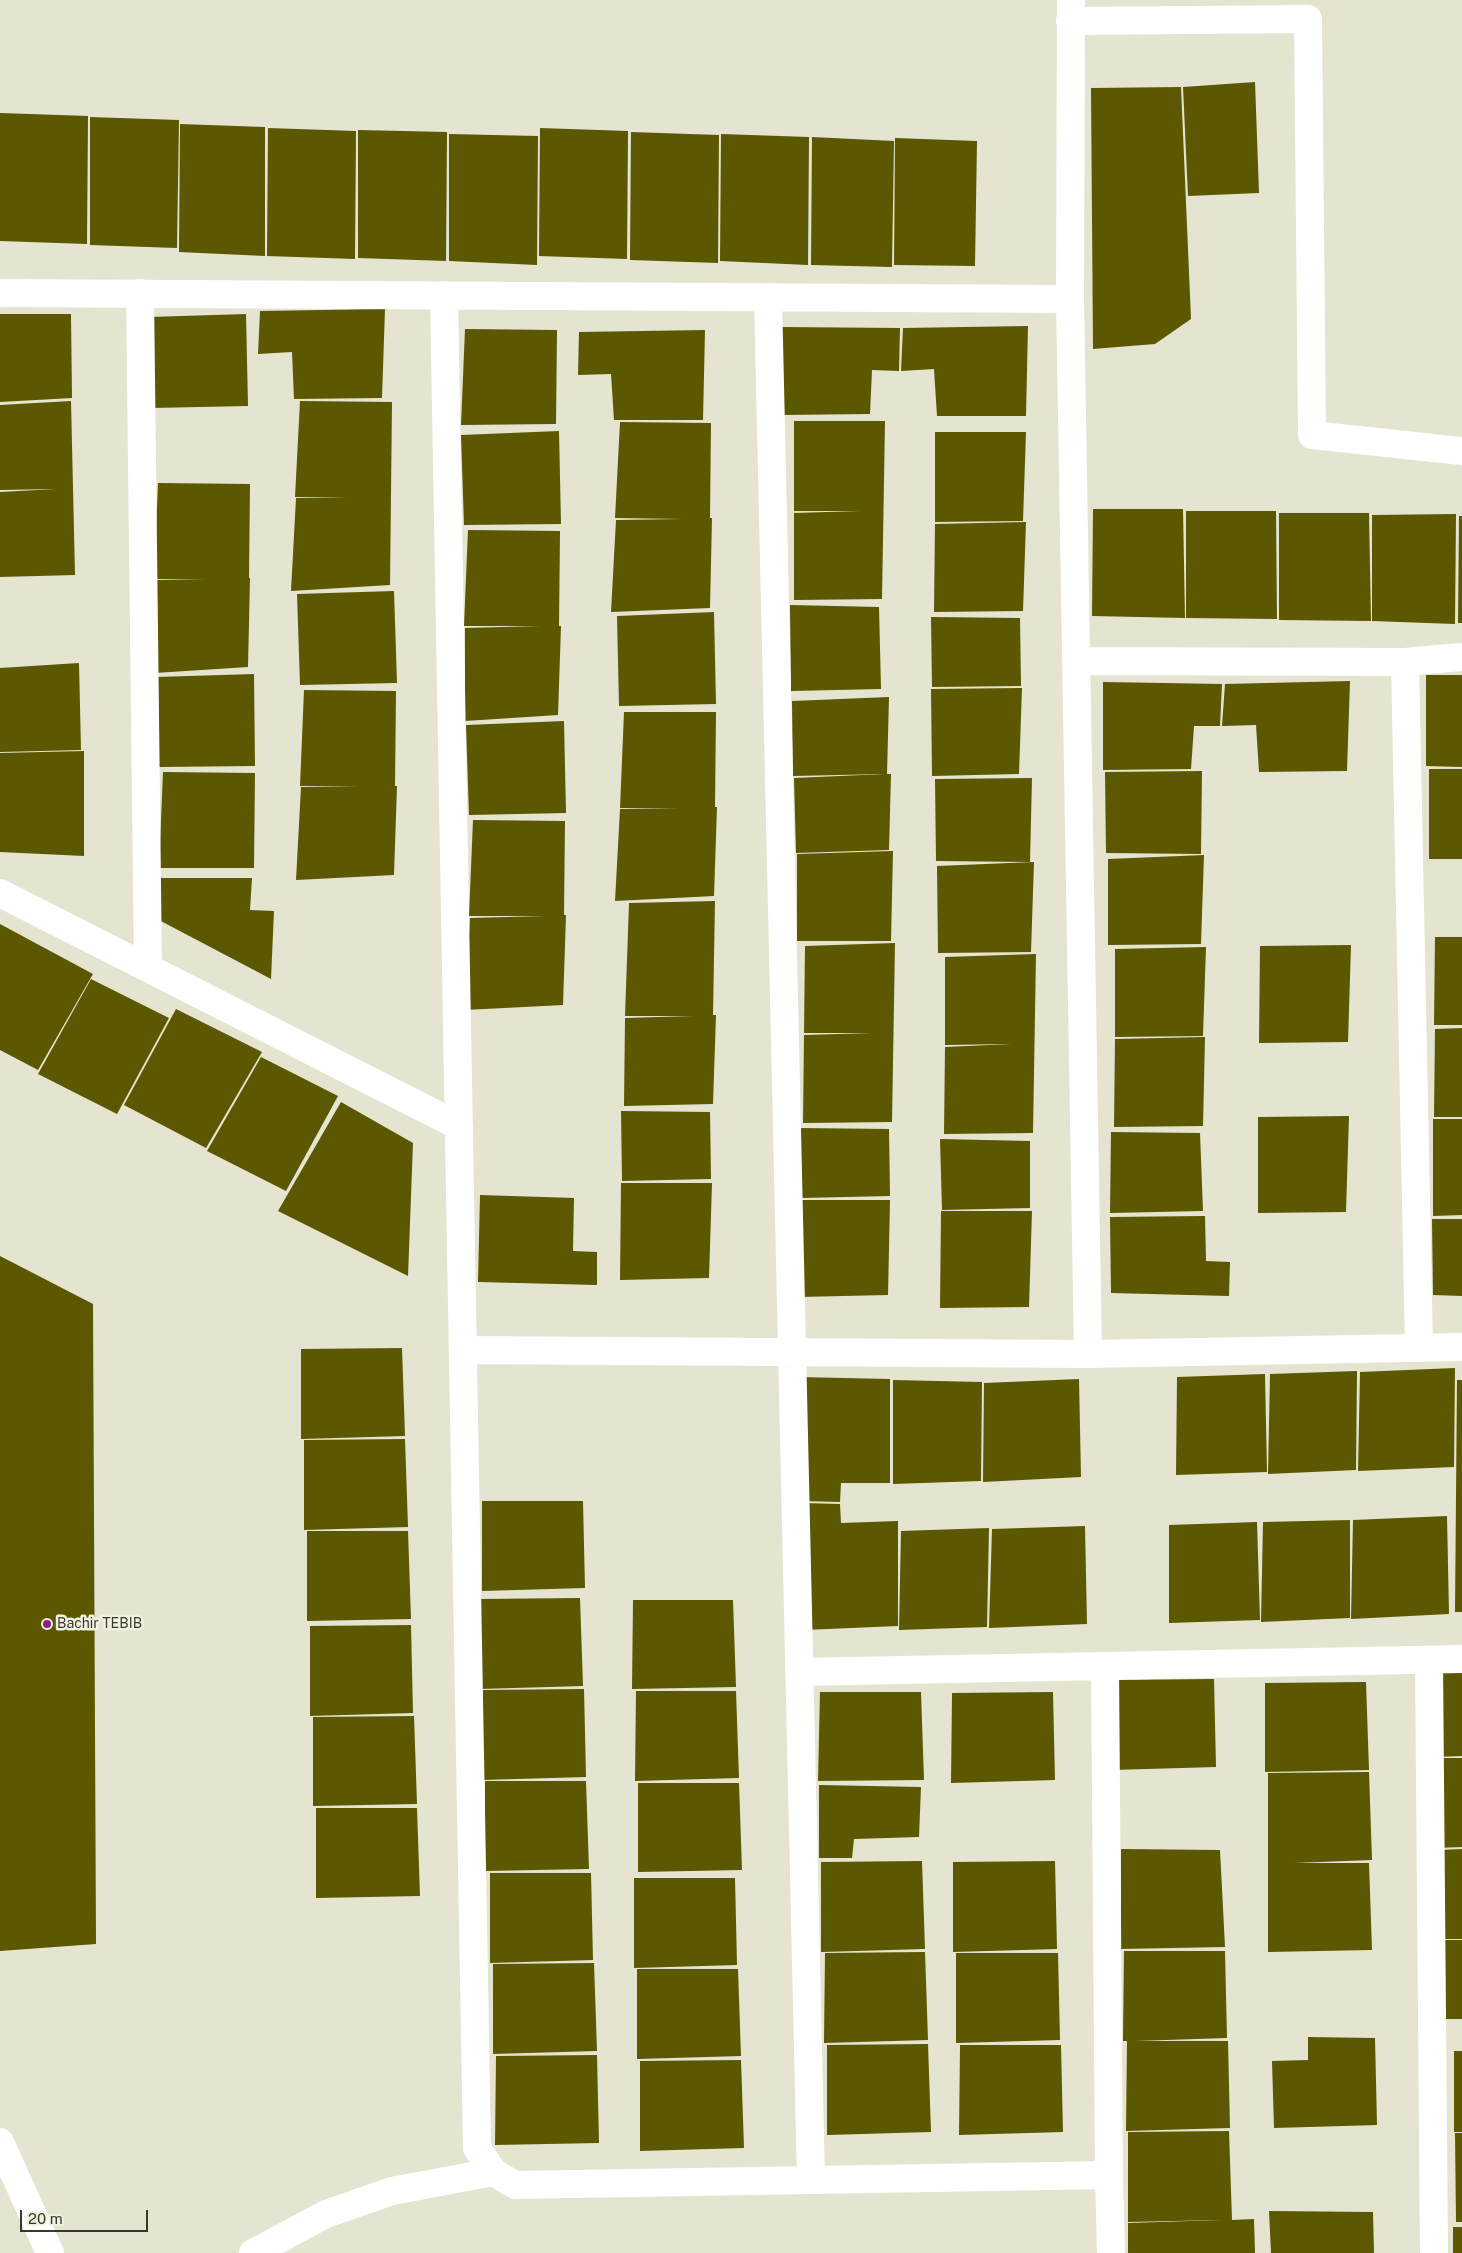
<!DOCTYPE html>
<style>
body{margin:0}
#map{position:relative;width:1462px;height:2253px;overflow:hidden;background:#e4e4d1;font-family:"Public Sans",sans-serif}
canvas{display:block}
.scale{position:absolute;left:20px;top:2210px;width:128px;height:22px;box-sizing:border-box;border:2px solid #383831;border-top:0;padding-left:6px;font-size:15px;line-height:18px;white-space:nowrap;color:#383831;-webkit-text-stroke:4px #f2f1de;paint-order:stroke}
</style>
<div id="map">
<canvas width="1462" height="2253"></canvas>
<div class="scale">20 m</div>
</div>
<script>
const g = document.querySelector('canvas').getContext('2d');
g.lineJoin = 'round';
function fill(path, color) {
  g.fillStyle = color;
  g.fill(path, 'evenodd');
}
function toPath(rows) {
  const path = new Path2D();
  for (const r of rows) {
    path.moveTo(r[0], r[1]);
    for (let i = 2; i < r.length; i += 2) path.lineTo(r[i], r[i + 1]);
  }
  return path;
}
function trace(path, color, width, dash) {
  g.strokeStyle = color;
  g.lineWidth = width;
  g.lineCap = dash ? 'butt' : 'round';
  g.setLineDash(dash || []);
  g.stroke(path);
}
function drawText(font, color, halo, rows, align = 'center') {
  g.font = font + ' "Public Sans",sans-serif';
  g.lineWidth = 5;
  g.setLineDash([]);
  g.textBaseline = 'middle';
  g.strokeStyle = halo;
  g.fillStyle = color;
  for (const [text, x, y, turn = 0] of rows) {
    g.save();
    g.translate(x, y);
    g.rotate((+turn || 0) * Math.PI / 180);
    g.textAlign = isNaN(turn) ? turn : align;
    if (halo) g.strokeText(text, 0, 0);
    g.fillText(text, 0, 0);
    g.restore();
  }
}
fill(toPath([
 [1255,82,1259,193,1188,196,1183,87],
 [1181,87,1191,319,1155,344,1093,349,1091,88],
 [0,113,88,116,87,244,0,241],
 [90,117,179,120,177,248,90,245],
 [180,124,265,127,265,256,179,252],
 [268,128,356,131,355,259,267,256],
 [540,128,628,131,627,259,539,256],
 [358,130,447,132,446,261,358,258],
 [631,132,719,135,718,263,630,260],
 [449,134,538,136,537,265,449,261],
 [721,134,809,137,808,265,720,261],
 [812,137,894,141,892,267,811,265],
 [895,138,977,141,975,266,894,265],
 [385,309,382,398,294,399,292,352,258,354,260,311],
 [0,314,71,314,72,398,0,402],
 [246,314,248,406,151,408,149,317],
 [1028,326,1026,416,937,416,934,369,901,371,903,328],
 [782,327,900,328,899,371,872,370,870,414,781,415],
 [465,329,557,330,556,424,461,425],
 [705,330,703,420,614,420,611,374,578,375,579,332],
 [71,401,75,575,0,577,0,492,56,489,0,490,0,405],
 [300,401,392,402,390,585,291,591,296,498,348,497,295,497],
 [794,421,885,421,882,599,794,600,794,513,860,511,794,511],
 [620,422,711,423,710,518,712,518,710,608,611,612,616,520,683,519,615,518],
 [559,431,561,524,464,525,461,435],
 [935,432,1026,432,1023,521,935,522],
 [158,483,250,484,249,578,250,578,248,667,155,673,155,580,206,579,154,579],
 [1093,509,1183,509,1185,618,1092,616],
 [1186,511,1276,511,1277,619,1186,618],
 [1279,513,1369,513,1371,621,1279,620],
 [1456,514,1455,624,1372,621,1372,515],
 [1459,516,1462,516,1462,623,1458,623],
 [1026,522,1023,611,934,612,935,524],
 [468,530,560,531,559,626,561,626,558,715,465,721,465,628,540,626,464,626],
 [394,591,397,683,300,685,297,594],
 [790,605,879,607,881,689,791,691],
 [714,612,716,704,619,706,617,616],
 [931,617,1020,618,1021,686,932,687],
 [79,663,81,750,0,752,0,668],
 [254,674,255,766,159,767,156,677],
 [1426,675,1462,675,1462,767,1426,766],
 [1350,681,1347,771,1259,772,1256,725,1222,726,1225,684],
 [1103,682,1222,684,1220,726,1194,726,1191,769,1103,770],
 [1022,688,1019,774,932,776,931,689],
 [304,690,396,691,395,786,397,786,394,875,296,880,301,787,359,786,300,786],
 [889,697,887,774,891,774,889,850,796,853,794,778,885,774,793,776,792,701],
 [624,712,716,712,715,807,717,807,714,896,615,901,620,809,679,808,620,808],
 [564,721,566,813,469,815,466,725],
 [84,751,84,856,0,852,0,753],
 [1429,769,1462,769,1462,859,1429,859],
 [1202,771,1201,854,1106,853,1105,772],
 [163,772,255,773,254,868,159,868],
 [1032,778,1030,862,936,861,935,779],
 [473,820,565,821,564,915,566,915,563,1005,465,1010,470,918,545,916,469,916],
 [893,851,891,941,797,941,797,854],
 [1204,855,1201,944,1108,945,1108,859],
 [1034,862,1031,952,938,953,937,866],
 [160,878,252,878,250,910,274,911,271,979,157,919],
 [715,901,713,1015,716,1015,713,1104,624,1106,625,1018,693,1016,625,1016,629,903],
 [0,924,93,974,38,1070,0,1050],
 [1435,937,1462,937,1462,1025,1434,1025],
 [895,943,892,1122,803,1123,804,1035,872,1033,804,1033,805,946],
 [1351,945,1348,1042,1259,1043,1260,946],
 [1206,947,1203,1036,1115,1037,1115,949],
 [1036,954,1033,1133,944,1134,945,1047,1011,1044,945,1045,945,957],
 [91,979,169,1018,117,1114,38,1074],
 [176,1009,262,1052,206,1148,124,1105],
 [1462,1028,1462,1117,1434,1117,1435,1029],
 [1205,1037,1203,1126,1114,1127,1115,1039],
 [261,1057,338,1096,286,1191,207,1151],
 [341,1102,413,1143,408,1276,278,1211],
 [621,1111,710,1112,711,1179,622,1181],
 [1349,1116,1346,1212,1258,1213,1258,1117],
 [1433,1119,1462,1119,1462,1215,1433,1216],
 [800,1128,889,1129,890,1196,801,1198],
 [1111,1132,1200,1133,1203,1211,1110,1213],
 [940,1139,1030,1141,1030,1208,942,1210],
 [621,1183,712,1183,709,1278,620,1280],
 [480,1195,574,1198,573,1251,597,1252,597,1285,478,1282],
 [800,1200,890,1200,888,1295,799,1297],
 [941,1211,1032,1211,1029,1307,940,1308],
 [1205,1216,1206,1261,1230,1262,1229,1296,1111,1293,1110,1217],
 [1432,1219,1462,1219,1462,1296,1433,1295],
 [0,1256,93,1304,96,1944,0,1951],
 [402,1348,405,1436,301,1439,301,1349],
 [1455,1368,1454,1467,1358,1471,1360,1372],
 [1357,1371,1356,1470,1268,1474,1270,1374],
 [1265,1374,1267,1472,1176,1475,1177,1377],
 [798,1377,890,1379,890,1483,841,1483,840,1502,802,1501],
 [1079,1379,1081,1477,983,1482,984,1383],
 [893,1380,982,1382,981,1481,893,1484],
 [1457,1380,1462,1380,1462,1612,1455,1612],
 [405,1439,408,1527,304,1530,304,1440],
 [482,1501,583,1501,585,1588,482,1591],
 [803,1503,840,1504,841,1523,898,1521,898,1626,804,1630],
 [1447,1516,1449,1614,1351,1619,1353,1520],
 [1350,1520,1350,1618,1261,1622,1263,1522],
 [1257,1522,1260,1620,1169,1623,1169,1525],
 [1085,1526,1087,1624,989,1628,992,1529],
 [989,1528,987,1627,899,1630,901,1531],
 [307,1531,408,1531,411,1619,307,1621],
 [580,1598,583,1686,479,1689,479,1599],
 [633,1600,733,1600,736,1687,632,1689],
 [411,1625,413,1713,310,1716,310,1626],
 [1435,1667,1462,1667,1462,1756,1435,1757],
 [1214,1679,1216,1767,1112,1770,1113,1680],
 [1366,1682,1369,1770,1265,1772,1265,1683],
 [584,1689,586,1777,482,1780,483,1690],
 [636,1691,736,1691,739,1778,635,1781],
 [820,1692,921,1692,924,1780,818,1781],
 [1053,1692,1055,1780,951,1783,952,1693],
 [414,1716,417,1804,313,1806,313,1717],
 [1437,1758,1462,1758,1462,1847,1436,1848],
 [1369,1772,1372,1860,1294,1863,1369,1863,1372,1950,1268,1952,1268,1773],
 [485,1781,586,1781,589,1869,485,1871],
 [638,1783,739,1783,742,1870,638,1872],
 [819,1785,921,1787,919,1837,854,1839,852,1858,819,1858],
 [316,1808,417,1808,420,1896,316,1898],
 [1121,1849,1220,1850,1225,1947,1121,1949],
 [1462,1849,1462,1939,1440,1939,1440,1850],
 [922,1861,925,1949,821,1952,821,1862],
 [1055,1861,1057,1949,953,1952,953,1862],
 [490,1873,591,1873,593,1960,490,1963],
 [634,1878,735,1878,737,1965,634,1968],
 [1441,1940,1462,1940,1462,2019,1441,2019],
 [1124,1951,1225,1951,1227,2038,1135,2041,1228,2041,1230,2128,1126,2131,1127,2041,1123,2041],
 [925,1952,928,2040,824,2043,825,1953],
 [956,1953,1058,1953,1060,2040,956,2043],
 [594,1963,597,2051,493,2054,493,1964],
 [637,1969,738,1969,741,2056,637,2059],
 [1308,2037,1375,2038,1377,2125,1274,2128,1272,2061,1308,2060],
 [928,2044,931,2132,827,2135,827,2045],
 [960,2045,1061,2045,1063,2132,959,2135],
 [1454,2051,1462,2051,1462,2132,1454,2132],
 [597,2055,599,2143,495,2145,496,2056],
 [741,2060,744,2148,640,2151,640,2061],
 [1229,2131,1232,2220,1254,2219,1255,2253,1128,2253,1128,2223,1221,2220,1128,2222,1128,2132],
 [1455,2133,1462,2133,1462,2222,1456,2222],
 [1269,2211,1373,2212,1374,2253,1271,2253],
 [1453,2227,1462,2227,1462,2253,1453,2253]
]), '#5c5701');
trace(toPath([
 [1071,0,1070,299,1088,1354],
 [1070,21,1308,19,1312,435,1462,451],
 [0,293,1070,299],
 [140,293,148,968],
 [444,295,477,2148,493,2172,515,2185,1109,2175],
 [768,297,811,2180],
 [1077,661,1405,662,1462,657],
 [1405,662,1419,1348],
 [0,893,459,1126],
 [463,1350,1088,1354,1462,1347],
 [1429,1660,1434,2253],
 [1105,1666,1109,2175,1111,2253],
 [799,1672,1462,1659],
 [0,2142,50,2253],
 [253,2253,326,2214,392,2191,493,2172]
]), '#fff', 28);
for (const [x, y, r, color] of [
 [47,1624,5,"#8c1f82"]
]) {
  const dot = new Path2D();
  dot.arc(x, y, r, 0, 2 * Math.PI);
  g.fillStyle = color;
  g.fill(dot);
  trace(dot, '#f2f1de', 2);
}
drawText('14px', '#383831', '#f2f1de', [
 ["Bachir TEBIB",57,1624]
], 'left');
</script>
